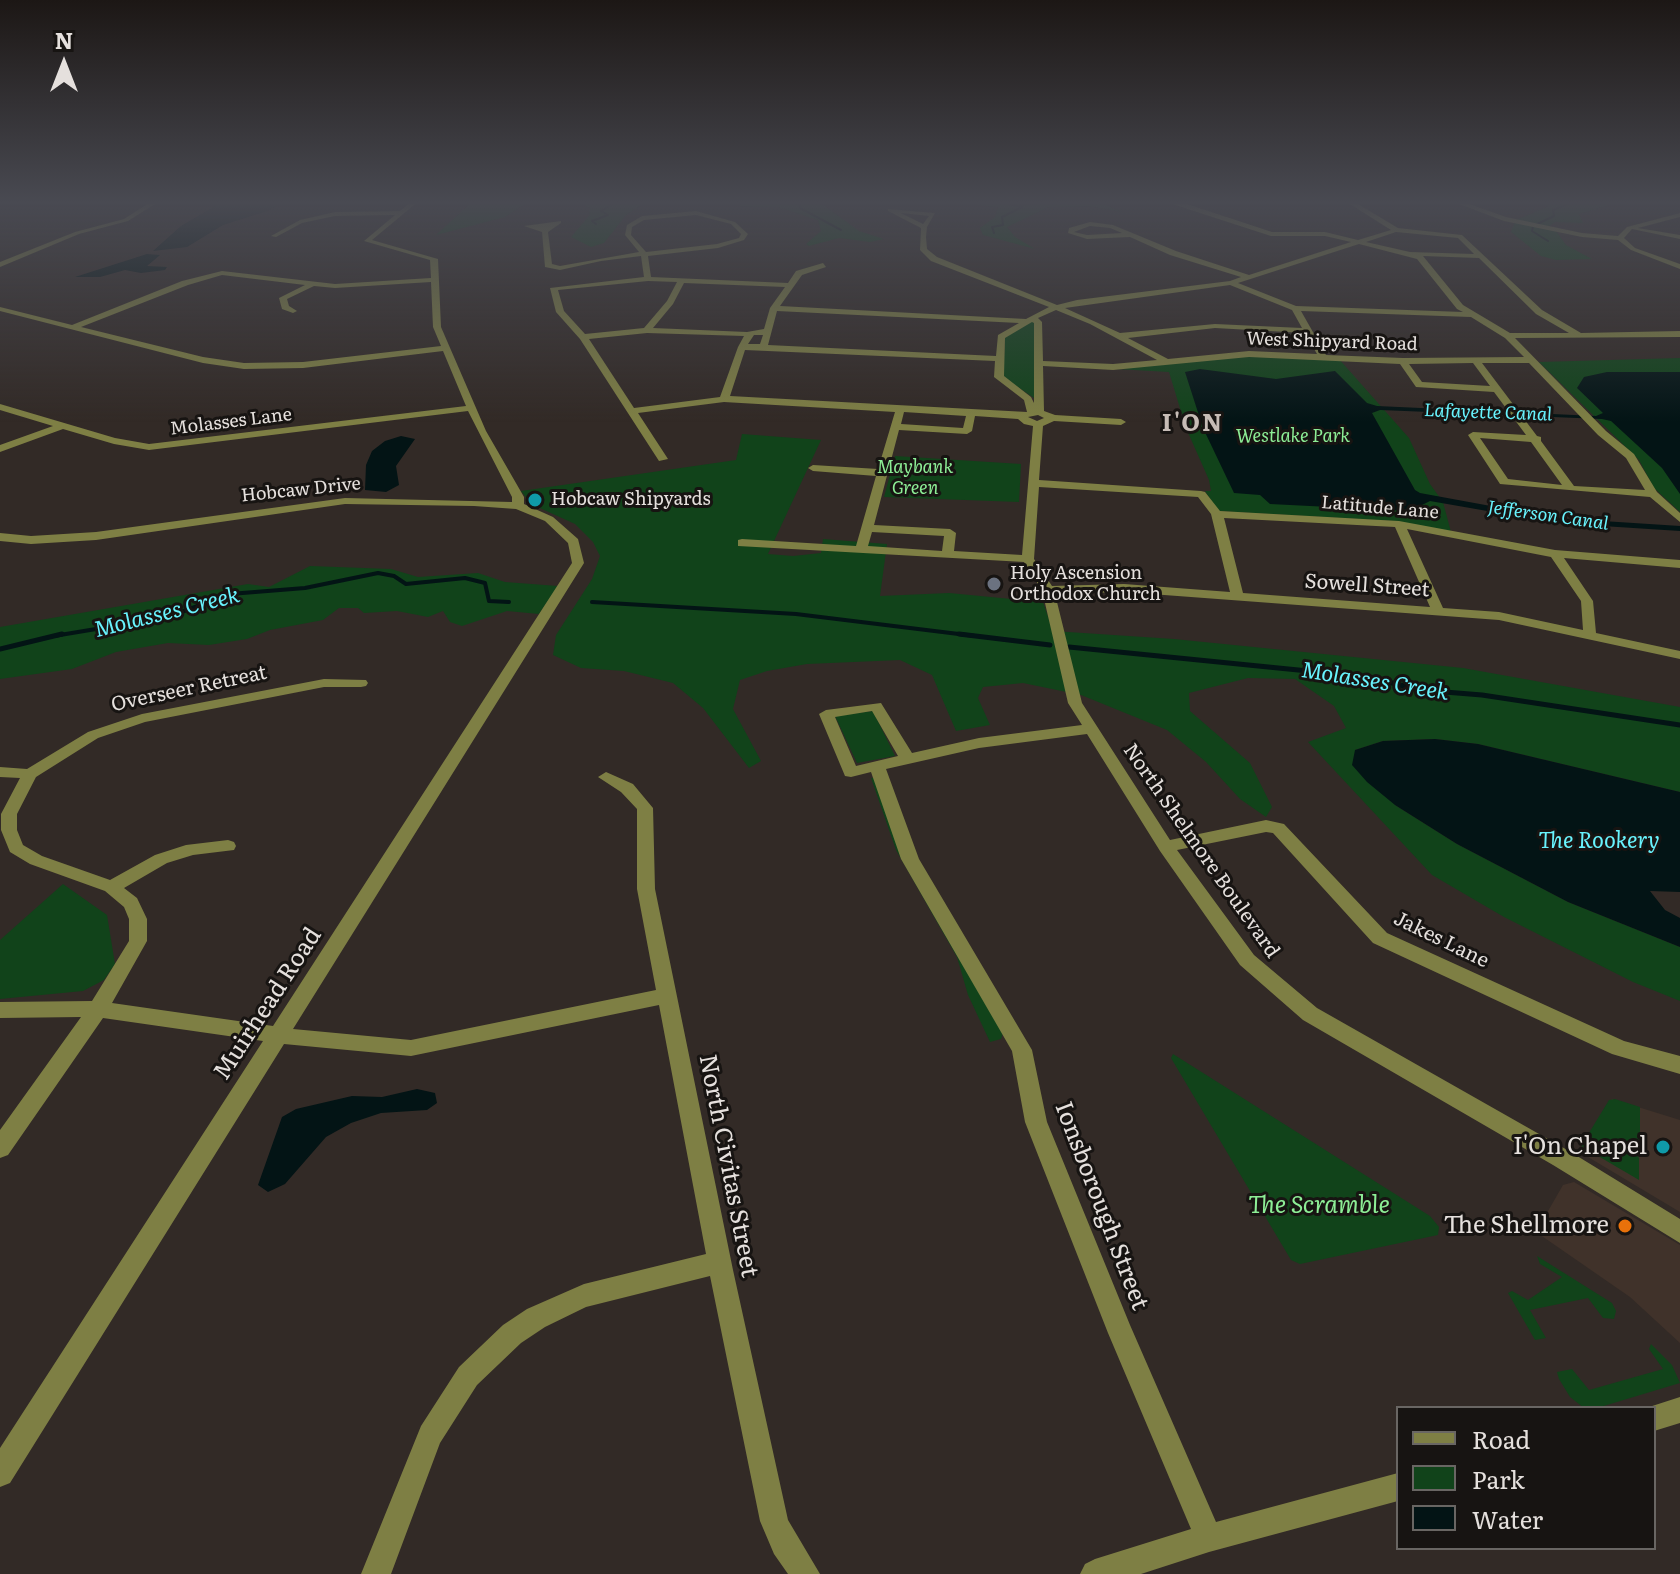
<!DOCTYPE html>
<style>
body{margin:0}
#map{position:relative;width:1680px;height:1574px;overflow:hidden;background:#322a26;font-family:Literata,serif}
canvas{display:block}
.legend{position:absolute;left:1396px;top:1406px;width:260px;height:144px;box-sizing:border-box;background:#171412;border:2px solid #696663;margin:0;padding:10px 14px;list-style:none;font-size:24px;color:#e5e0dd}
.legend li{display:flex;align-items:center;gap:16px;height:40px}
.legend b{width:40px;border:2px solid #696663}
.north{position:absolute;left:24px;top:24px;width:80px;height:80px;-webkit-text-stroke:6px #171412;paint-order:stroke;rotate:0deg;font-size:22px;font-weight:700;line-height:32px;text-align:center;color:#e5e0dd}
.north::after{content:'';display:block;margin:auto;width:28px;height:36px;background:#e5e0dd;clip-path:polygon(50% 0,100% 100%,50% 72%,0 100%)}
</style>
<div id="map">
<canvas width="1680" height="1574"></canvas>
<ul class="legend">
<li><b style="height:10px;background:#7e7f44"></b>Road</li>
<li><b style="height:22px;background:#11431a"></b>Park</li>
<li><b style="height:22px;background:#031415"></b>Water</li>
</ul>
<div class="north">N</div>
</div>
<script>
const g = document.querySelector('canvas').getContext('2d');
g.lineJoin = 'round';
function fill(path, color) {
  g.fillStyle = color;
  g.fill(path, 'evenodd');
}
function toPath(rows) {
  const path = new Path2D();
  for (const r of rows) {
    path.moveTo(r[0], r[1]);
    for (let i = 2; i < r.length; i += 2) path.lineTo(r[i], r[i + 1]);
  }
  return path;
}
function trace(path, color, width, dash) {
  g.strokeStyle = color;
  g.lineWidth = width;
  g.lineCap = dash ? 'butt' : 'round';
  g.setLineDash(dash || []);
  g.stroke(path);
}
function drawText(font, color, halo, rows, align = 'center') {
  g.font = font + ' Literata,serif';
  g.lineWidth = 6;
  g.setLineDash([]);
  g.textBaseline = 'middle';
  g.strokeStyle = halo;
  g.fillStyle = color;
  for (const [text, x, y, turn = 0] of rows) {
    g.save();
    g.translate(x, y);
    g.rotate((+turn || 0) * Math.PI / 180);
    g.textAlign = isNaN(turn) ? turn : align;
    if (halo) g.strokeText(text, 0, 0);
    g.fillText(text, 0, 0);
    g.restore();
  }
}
fill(toPath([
 [1612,1099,1680,1120,1680,1212,1583,1154,1581,1146],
 [1574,1182,1680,1245,1680,1343,1630,1297,1536,1232,1563,1185]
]), '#40322a');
fill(toPath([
 [473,201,538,201,525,204,505,217,436,235],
 [576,201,636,201,641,205,626,215,604,243,591,247,571,237,589,216,590,208],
 [744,201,818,201,859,231,884,239,870,242,839,238,809,246,806,244,821,231,818,220,778,207,740,206],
 [940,201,1097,201,1122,212,1089,206,1049,207,1007,227,1015,237,1035,249,983,235,980,228,995,217,998,207],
 [1539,201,1622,201,1579,214,1583,223,1555,222,1548,227,1516,220,1549,206],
 [1515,222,1556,231,1566,245,1592,259,1556,260,1541,256,1511,232],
 [1032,321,1035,323,1034,398,1003,377,1005,337],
 [1247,355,1339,359,1409,438,1430,484,1443,502,1451,532,1394,521,1218,511,1205,491,1211,491,1209,480,1186,428,1169,372,1116,369],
 [1680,358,1680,512,1654,488,1639,460,1539,362],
 [742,434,821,440,768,554,793,556,821,553,823,539,887,544,880,596,949,593,1043,602,1053,631,1174,639,1463,668,1680,707,1680,792,1478,744,1435,739,1383,741,1355,750,1395,805,1457,844,1568,902,1680,947,1680,1001,1633,982,1504,917,1432,875,1308,742,1346,728,1334,706,1295,679,1248,678,1189,693,1190,711,1250,763,1272,807,1266,817,1240,799,1206,762,1167,730,1081,695,1023,683,983,687,978,698,990,725,956,731,932,675,900,660,807,664,767,671,740,680,733,709,761,761,749,768,703,708,673,683,624,671,581,668,553,655,556,635,592,579,600,556,593,542,575,524,531,504,521,491,736,460],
 [895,456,1021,464,1019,502,884,497],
 [310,566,391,569,418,577,478,573,505,582,558,586,539,614,507,611,462,626,450,622,443,611,428,617,397,611,364,613,358,608,339,608,323,620,270,630,247,639,209,645,168,643,116,652,72,669,0,679,0,627,248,584,269,587],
 [873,711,895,756,857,763,835,716],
 [871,778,874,778,1003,1033,1001,1039,990,1042,968,995,957,957,896,850],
 [63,884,107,915,115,964,104,980,83,991,0,999,0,940],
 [1173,1054,1430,1216,1439,1227,1438,1235,1300,1264,1291,1260,1171,1058],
 [1615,1099,1640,1107,1640,1146,1632,1148,1639,1158,1639,1180,1581,1146,1609,1100],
 [1537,1256,1612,1303,1616,1311,1614,1319,1603,1318,1588,1298,1530,1310,1546,1338,1535,1340,1508,1293,1512,1291,1528,1300,1562,1277,1540,1264],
 [1651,1344,1672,1365,1680,1383,1597,1408,1584,1408,1570,1397,1559,1379,1557,1372,1572,1369,1589,1390,1663,1369,1649,1349]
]), '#11431a');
fill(toPath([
 [224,201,282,201,270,210,223,225,187,247,153,251,181,226],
 [147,254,160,255,147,266,167,267,165,270,141,273,125,270,100,277,75,277],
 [1200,369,1276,379,1335,371,1367,403,1377,406,1596,416,1603,413,1577,388,1584,377,1607,372,1680,372,1680,494,1662,468,1611,421,1602,419,1380,410,1372,413,1415,490,1420,493,1556,518,1680,526,1680,531,1556,523,1430,501,1410,511,1270,504,1260,495,1234,493,1203,428,1185,372],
 [401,436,415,439,396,466,399,485,386,492,365,490,366,465,372,451,385,441],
 [1435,739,1478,744,1680,792,1680,892,1650,891,1665,910,1680,918,1680,947,1568,902,1457,844,1395,805,1367,782,1352,765,1355,750,1383,741],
 [417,1089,435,1093,437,1103,427,1110,381,1113,351,1123,326,1137,285,1184,268,1192,258,1185,282,1117,296,1109,352,1096,382,1097]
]), '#031415');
trace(toPath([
 [787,201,800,204,800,208,841,230],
 [1020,205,1052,202],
 [596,224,592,221,608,215,601,211,611,205,606,201],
 [994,233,992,227,1003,225,1002,217,1022,207,1008,204,1009,201],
 [1548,241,1532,231,1533,226,1554,216,1553,210,1575,201]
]), '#031415', 2);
trace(toPath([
 [592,602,796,614,975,636],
 [54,636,168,617,230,594,305,588,378,573,394,576,406,584,465,578,485,583,489,601,509,602]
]), '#031415', 4);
trace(toPath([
 [959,634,1050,645],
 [1069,647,1368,677,1420,690,1482,695,1680,725],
 [0,649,62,634]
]), '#031415', 5);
fill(toPath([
 [152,201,160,201,128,221,79,234,0,267,0,262,75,232,124,219,152,201],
 [412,201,419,201,372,240,438,259,441,327,486,431,524,497,524,504,553,517,578,539,584,563,293,1029,411,1040,656,990,637,889,637,809,621,792,598,777,606,772,633,784,653,808,655,889,733,1270,788,1520,820,1574,788,1574,774,1554,760,1521,710,1276,586,1307,545,1327,521,1343,477,1385,440,1443,391,1574,361,1574,421,1426,459,1367,503,1325,527,1309,584,1284,706,1254,659,1005,411,1056,284,1044,10,1483,0,1487,0,1448,263,1041,103,1018,8,1155,0,1158,0,1130,81,1017,0,1018,0,1002,92,1001,129,941,129,919,124,907,105,891,30,864,10,852,1,830,1,814,20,778,0,777,0,767,27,769,88,732,142,714,324,679,366,680,368,683,366,686,361,687,324,687,145,722,98,738,36,777,17,814,17,830,23,845,42,856,110,880,155,855,186,845,228,840,234,842,236,846,234,850,193,855,167,863,124,888,137,898,147,919,147,941,112,1003,273,1026,572,563,568,543,545,521,516,509,474,506,345,504,96,540,31,544,0,541,0,533,31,536,96,532,345,498,512,502,512,497,468,411,149,450,114,444,63,429,0,452,0,445,53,426,0,410,0,404,115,438,149,444,466,406,443,351,303,368,244,369,203,363,0,311,0,307,72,325,182,281,222,271,335,284,431,278,430,260,364,241,395,215,335,216,302,223,276,237,271,236,300,220,335,212,400,211,412,201],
 [222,275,305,285,279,298,282,309,293,313,297,311,289,306,287,299,314,286,335,288,431,282,433,327,441,346,303,362,244,363,203,357,81,327,188,285,222,275],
 [1147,201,1178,201,1272,232,1325,232,1358,240,1391,230,1345,201,1353,201,1398,228,1462,235,1542,310,1581,333,1680,331,1680,337,1515,338,1606,431,1634,454,1657,492,1680,513,1680,522,1650,497,1500,484,1468,435,1473,432,1526,435,1494,392,1416,387,1400,364,1249,357,1113,370,1043,366,1044,411,1055,415,1121,419,1126,422,1121,425,1054,421,1043,426,1039,480,1201,491,1205,492,1220,511,1399,521,1555,550,1680,560,1680,568,1564,558,1593,601,1596,633,1680,651,1680,659,1499,620,1124,592,1055,594,1082,703,1170,840,1266,820,1284,824,1387,933,1624,1041,1680,1056,1680,1074,1612,1054,1373,943,1273,833,1266,832,1177,850,1254,955,1317,1008,1569,1151,1680,1219,1680,1243,1553,1165,1303,1020,1240,965,1160,851,1087,734,979,748,886,769,919,859,1032,1050,1047,1122,1130,1325,1216,1522,1398,1473,1398,1501,1209,1552,1141,1574,1080,1574,1085,1564,1095,1559,1191,1529,1108,1333,1025,1122,1012,1051,901,859,871,772,851,777,845,776,819,714,826,710,881,703,912,753,979,738,1082,725,1068,703,1042,590,1024,562,738,546,738,540,742,539,856,546,876,476,813,471,808,468,813,465,878,469,895,412,724,402,638,413,668,459,659,461,580,339,556,312,550,288,644,277,641,256,601,261,560,270,545,267,542,232,524,226,561,221,561,223,548,232,552,264,560,266,639,252,625,235,627,225,642,216,696,211,735,222,748,234,744,240,718,248,648,256,651,277,788,283,796,271,823,263,826,267,802,275,780,306,1026,319,1049,307,931,261,920,250,921,228,888,211,888,209,935,213,927,227,926,237,927,249,937,257,1057,305,1077,300,1230,281,1241,277,1170,255,1130,237,1087,239,1068,233,1069,228,1090,222,1113,225,1176,251,1249,275,1351,242,1325,236,1271,236,1169,203,1147,201],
 [901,213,929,216,923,224,901,213],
 [696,215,731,224,741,234,739,238,717,244,646,252,631,235,632,227,644,220,696,215],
 [1090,226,1110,228,1122,233,1087,235,1074,232,1090,226],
 [1396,232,1458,238,1474,254,1410,252,1366,242,1396,232],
 [1359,244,1417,259,1457,309,1463,312,1296,306,1238,283,1359,244],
 [1423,256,1479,258,1536,314,1569,333,1510,333,1463,305,1423,256],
 [648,281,677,282,667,301,644,328,585,334,564,311,558,290,648,281],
 [684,283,785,287,770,308,764,329,747,332,653,328,673,304,684,283],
 [1230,285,1292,310,1302,328,1215,324,1120,333,1065,308,1230,285],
 [1056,310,1090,324,1157,360,1113,364,1043,361,1042,322,1038,318,1056,310],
 [777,311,1019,323,998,335,996,356,768,345,777,311],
 [1301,311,1471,317,1505,338,1524,357,1403,358,1326,355,1301,311],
 [1032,322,1034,323,1034,403,1031,397,1004,376,1005,338,1032,322],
 [1215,328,1305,333,1317,354,1249,351,1168,359,1128,338,1215,328],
 [647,333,744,336,738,347,720,397,634,408,589,339,647,333],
 [754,335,763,335,760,344,748,344,754,335],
 [745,350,995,361,994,377,1024,400,1027,412,730,396,745,350],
 [1473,363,1490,386,1422,382,1409,364,1473,363],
 [1482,363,1529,363,1598,435,1626,458,1645,490,1574,486,1541,441,1541,437,1537,436,1482,363],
 [904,412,966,416,963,428,901,424,904,412],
 [1038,415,1044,418,1037,421,1028,417,1038,415],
 [975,416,1018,419,1024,424,1033,426,1022,555,954,551,956,533,950,529,874,525,899,430,967,434,972,431,975,416],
 [1480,438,1531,442,1562,485,1508,479,1480,438],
 [1039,487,1198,497,1211,514,1230,592,1124,584,1052,586,1034,559,1039,487],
 [1224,518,1395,527,1430,607,1243,593,1224,518],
 [1407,529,1551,557,1581,601,1583,630,1499,612,1443,608,1407,529],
 [872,532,944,536,942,551,868,546,872,532],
 [872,711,898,756,856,766,835,717,872,711],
 [1451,201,1461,201,1506,217,1582,233,1618,236,1627,227,1680,213,1680,217,1638,228,1680,235,1680,239,1632,229,1624,238,1635,248,1680,264,1680,269,1631,250,1618,240,1582,237,1504,221,1451,201],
 [1680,1397,1680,1423,1654,1431,1654,1408,1646,1408,1680,1397]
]), '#7e7f44');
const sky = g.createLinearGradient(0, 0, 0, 422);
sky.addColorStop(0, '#1c1715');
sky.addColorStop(0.48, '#494a52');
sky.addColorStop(1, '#494a5200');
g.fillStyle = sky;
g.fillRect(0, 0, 1680, 422);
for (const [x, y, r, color] of [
 [535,500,8,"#0f9aa8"],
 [994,584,8,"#6b7280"],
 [1663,1147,8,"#0f9aa8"],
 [1625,1226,8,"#e8710a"]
]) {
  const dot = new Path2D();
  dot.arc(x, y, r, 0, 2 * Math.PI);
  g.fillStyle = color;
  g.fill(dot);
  trace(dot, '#171412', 3);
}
drawText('18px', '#e5e0dd', '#171412', [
 ["West Shipyard Road",1332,342,2],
 ["Molasses Lane",231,422,-7],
 ["Hobcaw Drive",301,490,-6],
 ["Latitude Lane",1380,508,5]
]);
drawText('italic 18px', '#68f3fd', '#171412', [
 ["Lafayette Canal",1488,413,2],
 ["Jefferson Canal",1548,516,8]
]);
drawText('italic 18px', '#8dee96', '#171412', [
 ["Westlake Park",1293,437],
 ["Maybank",915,468],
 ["Green",915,489]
]);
drawText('18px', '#e5e0dd', '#171412', [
 ["Hobcaw Shipyards",551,500],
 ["Holy Ascension",1010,574],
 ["Orthodox Church",1010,595]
], 'left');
drawText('20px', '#e5e0dd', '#171412', [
 ["Sowell Street",1367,586,4],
 ["Overseer Retreat",189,689,-12],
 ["North Shelmore Boulevard",1201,851,55],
 ["Jakes Lane",1441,940,26]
]);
drawText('italic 22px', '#68f3fd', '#171412', [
 ["Molasses Creek",167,613,-14],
 ["Molasses Creek",1375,682,9],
 ["The Rookery",1599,842]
]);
g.letterSpacing = '2px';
drawText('bold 24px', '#c6bcb6', '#171412', [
 ["I'ON",1193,424]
]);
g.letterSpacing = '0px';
drawText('24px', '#e5e0dd', '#171412', [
 ["Muirhead Road",268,1004,-57],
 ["North Civitas Street",728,1166,79],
 ["Ionsborough Street",1101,1206,69]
]);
drawText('24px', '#e5e0dd', '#171412', [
 ["I'On Chapel",1647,1147],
 ["The Shellmore",1609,1226]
], 'right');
drawText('italic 24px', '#8dee96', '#171412', [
 ["The Scramble",1319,1206]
]);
</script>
